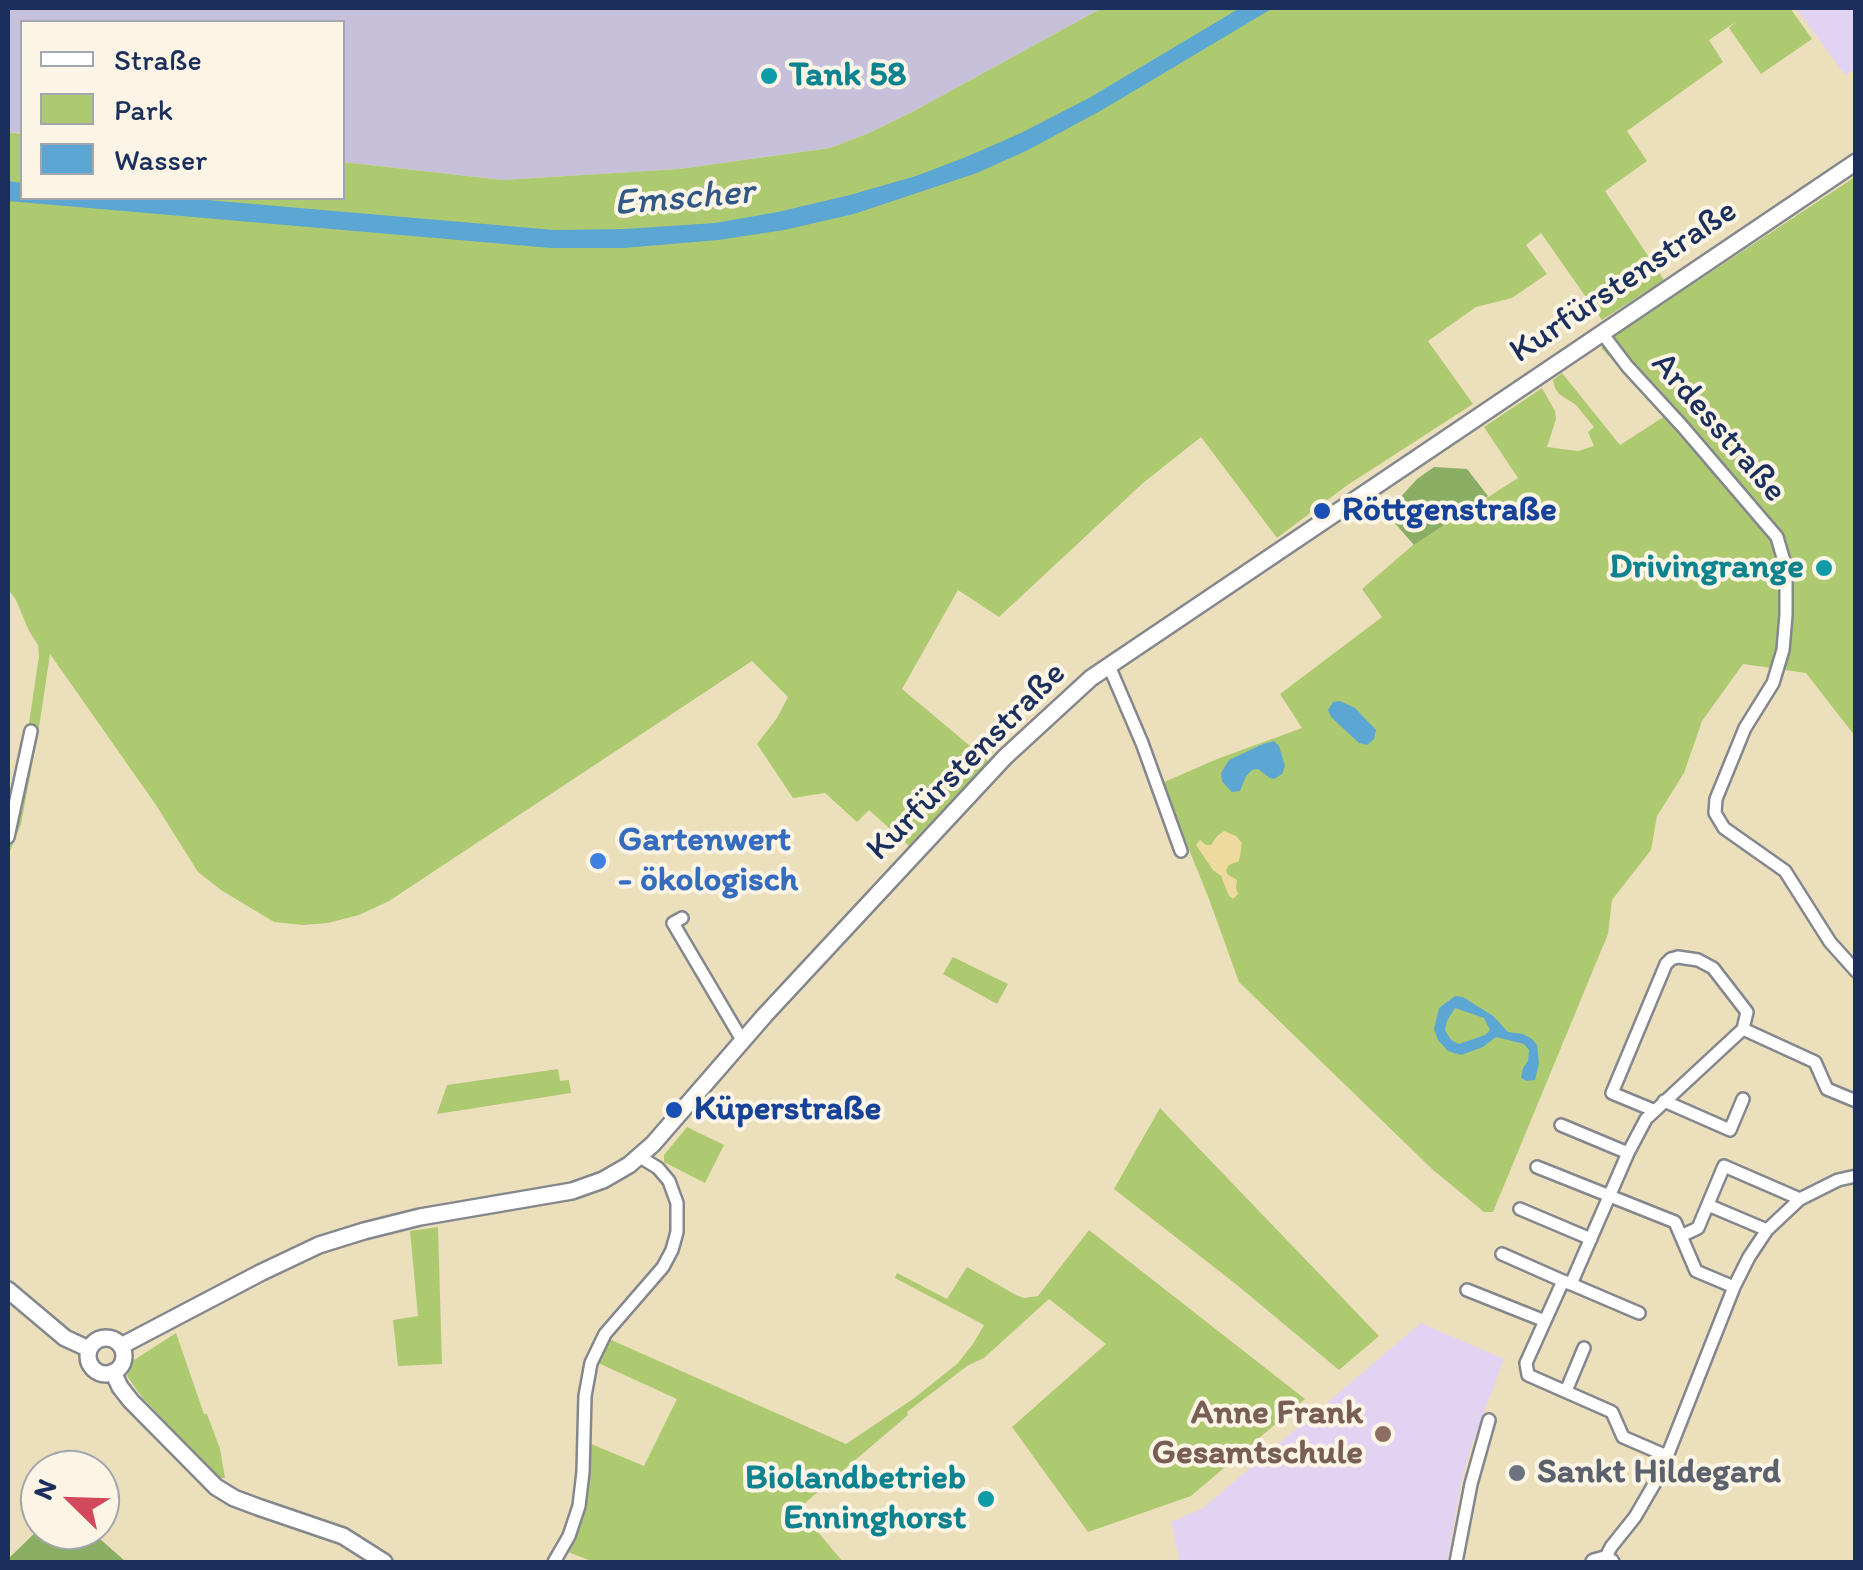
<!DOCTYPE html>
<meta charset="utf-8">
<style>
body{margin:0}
#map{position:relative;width:1863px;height:1570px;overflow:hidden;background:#ecdfbc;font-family:Itim,sans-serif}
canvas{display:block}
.frame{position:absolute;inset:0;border:10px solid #1b2f5e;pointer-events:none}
.legend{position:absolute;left:20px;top:20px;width:325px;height:180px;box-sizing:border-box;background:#fcf5e5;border:2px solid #a2a6af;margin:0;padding:12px 18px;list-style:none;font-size:30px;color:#1b2f5e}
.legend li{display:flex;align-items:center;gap:20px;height:50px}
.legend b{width:50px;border:2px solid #a2a6af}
.north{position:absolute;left:20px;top:1450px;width:100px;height:100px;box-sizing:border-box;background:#fcf5e5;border:2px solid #a2a6af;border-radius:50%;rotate:293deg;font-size:28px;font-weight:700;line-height:40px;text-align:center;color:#1b2f5e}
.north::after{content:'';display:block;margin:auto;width:35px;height:45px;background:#d1495b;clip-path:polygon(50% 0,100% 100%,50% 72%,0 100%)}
</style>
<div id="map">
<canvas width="1863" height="1570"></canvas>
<div class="frame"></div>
<ul class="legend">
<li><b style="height:12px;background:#fff"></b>Straße</li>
<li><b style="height:28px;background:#adca71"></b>Park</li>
<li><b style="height:28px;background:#5ba6d3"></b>Wasser</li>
</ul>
<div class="north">N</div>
</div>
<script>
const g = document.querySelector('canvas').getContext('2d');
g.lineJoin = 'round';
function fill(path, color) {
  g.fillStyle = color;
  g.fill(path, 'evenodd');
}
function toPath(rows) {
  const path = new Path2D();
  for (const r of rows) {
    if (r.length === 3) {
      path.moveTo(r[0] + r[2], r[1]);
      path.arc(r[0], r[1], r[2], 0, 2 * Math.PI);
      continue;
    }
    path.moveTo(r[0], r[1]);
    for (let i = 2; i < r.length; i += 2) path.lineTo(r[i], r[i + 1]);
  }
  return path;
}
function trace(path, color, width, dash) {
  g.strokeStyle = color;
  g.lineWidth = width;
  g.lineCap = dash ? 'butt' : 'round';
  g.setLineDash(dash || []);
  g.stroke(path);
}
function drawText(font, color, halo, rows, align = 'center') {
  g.font = font + ' Itim,sans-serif';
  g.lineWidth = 8;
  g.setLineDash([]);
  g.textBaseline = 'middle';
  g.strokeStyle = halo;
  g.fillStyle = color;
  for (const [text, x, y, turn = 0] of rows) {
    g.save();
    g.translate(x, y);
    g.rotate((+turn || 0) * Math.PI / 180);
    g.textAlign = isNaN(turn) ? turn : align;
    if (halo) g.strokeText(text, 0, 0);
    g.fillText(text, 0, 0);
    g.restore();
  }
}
fill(toPath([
 [1796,8,1855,8,1855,69,1845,75],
 [1421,1323,1504,1359,1471,1447,1461,1483,1447,1562,1180,1562,1171,1522,1203,1508]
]), '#e3d3f2');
fill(toPath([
 [8,8,1102,8,914,111,869,133,830,148,679,169,503,180,343,162,342,22,22,22,22,133,8,132]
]), '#c6c0da');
fill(toPath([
 [1102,8,1790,8,1812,39,1761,74,1729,28,1737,21,1709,40,1723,62,1627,131,1647,161,1605,191,1664,280,1602,320,1541,233,1526,245,1547,274,1512,298,1476,307,1428,341,1473,404,1346,486,1277,538,1201,437,1143,483,999,617,958,590,902,689,988,761,909,846,869,810,857,822,825,793,793,798,757,744,777,718,788,697,752,661,389,901,359,915,328,923,303,925,274,922,221,890,198,872,156,805,50,654,38,734,21,824,8,856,8,842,28,730,39,656,38,645,29,631,16,600,8,589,8,132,22,134,22,198,342,198,343,162,503,180,679,169,830,148,869,133,914,111],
 [1855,177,1855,736,1806,673,1743,664,1702,721,1684,773,1657,816,1651,850,1612,900,1608,934,1493,1212,1484,1212,1432,1169,1239,982,1209,899,1162,783,1217,759,1302,728,1280,694,1382,617,1362,589,1413,545,1518,478,1484,427,1542,388,1555,411,1556,419,1547,447,1578,451,1594,446,1588,432,1594,427,1576,405,1559,394,1555,388,1553,380,1562,373,1620,445,1665,416,1601,348,1617,334],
 [953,957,1008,984,997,1004,943,974],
 [558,1069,560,1081,569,1080,571,1093,437,1114,447,1085],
 [1160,1108,1379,1336,1339,1370,1237,1285,1114,1189],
 [687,1127,724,1145,705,1183,664,1162,664,1155],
 [438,1227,442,1364,398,1366,393,1320,418,1316,410,1231],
 [1089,1230,1305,1399,1191,1496,1088,1532,1012,1427,1106,1344,1049,1299,984,1358,967,1366,907,1412,908,1415,805,1503,802,1513,843,1562,594,1562,568,1552,584,1511,589,1443,644,1466,677,1399,596,1362,609,1339,846,1444,913,1399,957,1364,973,1344,984,1325,895,1278,897,1273,947,1299,967,1267,1016,1295,1024,1298,1038,1296],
 [176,1333,204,1414,207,1414,220,1449,225,1478,220,1478,187,1445,141,1396,127,1376,134,1360]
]), '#adca71');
fill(toPath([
 [1434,467,1467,469,1488,496,1414,545,1386,513,1417,479],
 [40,1528,40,1530,90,1530,126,1562,8,1562,8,1559]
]), '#8aae63');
fill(toPath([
 [1224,831,1236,836,1242,843,1239,861,1229,865,1226,870,1227,874,1237,880,1236,888,1238,894,1233,899,1229,896,1221,876,1213,870,1196,845,1200,840,1206,845,1211,845,1217,836]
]), '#eeda9e');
fill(toPath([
 [1240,8,1273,8,1102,110,1028,150,977,173,854,214,784,230,718,240,624,248,551,248,8,201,8,181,22,183,22,198,184,198,554,230,625,229,715,223,778,212,850,195,916,176,966,157,1021,133,1089,98],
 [1340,701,1355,708,1376,730,1374,739,1367,745,1359,743,1331,717,1328,710,1333,702],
 [1274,741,1279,746,1285,766,1282,774,1274,779,1270,778,1258,769,1252,770,1246,776,1240,791,1232,792,1226,786,1222,781,1221,773,1229,760,1263,744],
 [1455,996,1463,997,1493,1016,1508,1032,1523,1034,1532,1039,1537,1045,1539,1063,1535,1080,1527,1081,1521,1078,1523,1068,1528,1061,1529,1050,1524,1044,1496,1037,1483,1047,1461,1055,1448,1051,1438,1040,1434,1029,1439,1008],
 [1455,1008,1484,1018,1490,1030,1485,1035,1459,1044,1451,1040,1445,1030,1447,1021]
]), '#5ba6d3');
const street = toPath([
 [1602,333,1627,366,1683,427,1777,537,1784,561,1786,575,1786,615,1783,650,1773,683,1745,728,1716,799,1715,813,1724,828,1785,871,1830,942,1856,971],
 [1109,666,1142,743,1181,851],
 [8,837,31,731],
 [682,918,673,923,742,1040],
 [1743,1029,1815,1062,1827,1089,1856,1101],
 [1664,1101,1730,1130,1743,1099],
 [1653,1110,1612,1093,1666,964,1671,959,1678,957,1698,960,1713,968,1747,1012,1743,1029,1646,1119,1628,1153,1571,1284,1563,1281,1526,1363,1528,1375,1612,1412,1623,1437,1667,1456],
 [1561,1125,1628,1153],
 [1537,1167,1675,1222,1696,1271,1734,1287],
 [1708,1205,1767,1230],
 [1520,1209,1591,1239],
 [1681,1236,1698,1228,1724,1166,1800,1199],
 [1502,1254,1563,1281],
 [1571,1284,1639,1313],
 [1467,1290,1545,1321],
 [1566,1391,1584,1348],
 [1605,1559,1611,1547,1635,1517,1660,1474,1734,1287,1749,1257,1767,1230,1800,1199,1838,1180,1856,1176],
 [554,1562,569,1536,579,1506,583,1472,585,1396,591,1363,605,1334,663,1267,672,1250,677,1232,677,1203,669,1181,658,1168,640,1157],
 [1456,1562,1471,1484,1489,1420]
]);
const secondary = toPath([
 [8,1290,65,1338,89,1349],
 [106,1356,18],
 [121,1346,260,1273,319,1245,364,1231,420,1217,572,1191,603,1180,629,1165,653,1144,765,1015,1005,757,1091,678,1856,162],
 [113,1372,120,1387,131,1401,216,1487,234,1498,258,1507,343,1536,384,1562],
 [1594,1562,1605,1559,1611,1562]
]);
trace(street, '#84878d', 16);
trace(secondary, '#84878d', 20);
trace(street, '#fff', 11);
trace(secondary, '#fff', 15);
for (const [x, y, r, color] of [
 [769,76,10,"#0f9aa8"],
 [1322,511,10,"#1a4fb4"],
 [1824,568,10,"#0f9aa8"],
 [598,861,10,"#3f7fe0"],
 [674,1110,10,"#1a4fb4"],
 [1383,1434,10,"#8d6e63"],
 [1517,1473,10,"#6b7280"],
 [986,1499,10,"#0f9aa8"]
]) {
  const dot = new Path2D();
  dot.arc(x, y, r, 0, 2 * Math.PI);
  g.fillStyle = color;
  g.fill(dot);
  trace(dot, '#fcf5e5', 4);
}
drawText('bold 35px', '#0d838f', '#fcf5e5', [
 ["Tank 58",789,76,"left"],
 ["Drivingrange",1804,568],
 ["Biolandbetrieb",966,1479],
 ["Enninghorst",966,1519]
], 'right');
drawText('35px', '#1b2f5e', '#fcf5e5', [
 ["Kurfürstenstraße",1624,282,-34],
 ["Ardesstraße",1718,428,49],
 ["Kurfürstenstraße",967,762,-45]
]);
drawText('bold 35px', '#164399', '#fcf5e5', [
 ["Röttgenstraße",1342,511],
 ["Küperstraße",694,1110]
], 'left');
drawText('bold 35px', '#366cbe', '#fcf5e5', [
 ["Gartenwert",618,841],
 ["- ökologisch",618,881]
], 'left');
drawText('bold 35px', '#785e54', '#fcf5e5', [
 ["Anne Frank",1363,1414],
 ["Gesamtschule",1363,1454]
], 'right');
drawText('bold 35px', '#5b616d', '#fcf5e5', [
 ["Sankt Hildegard",1537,1473]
], 'left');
drawText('italic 38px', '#315987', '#fcf5e5', [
 ["Emscher",684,199,-5]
]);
</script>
